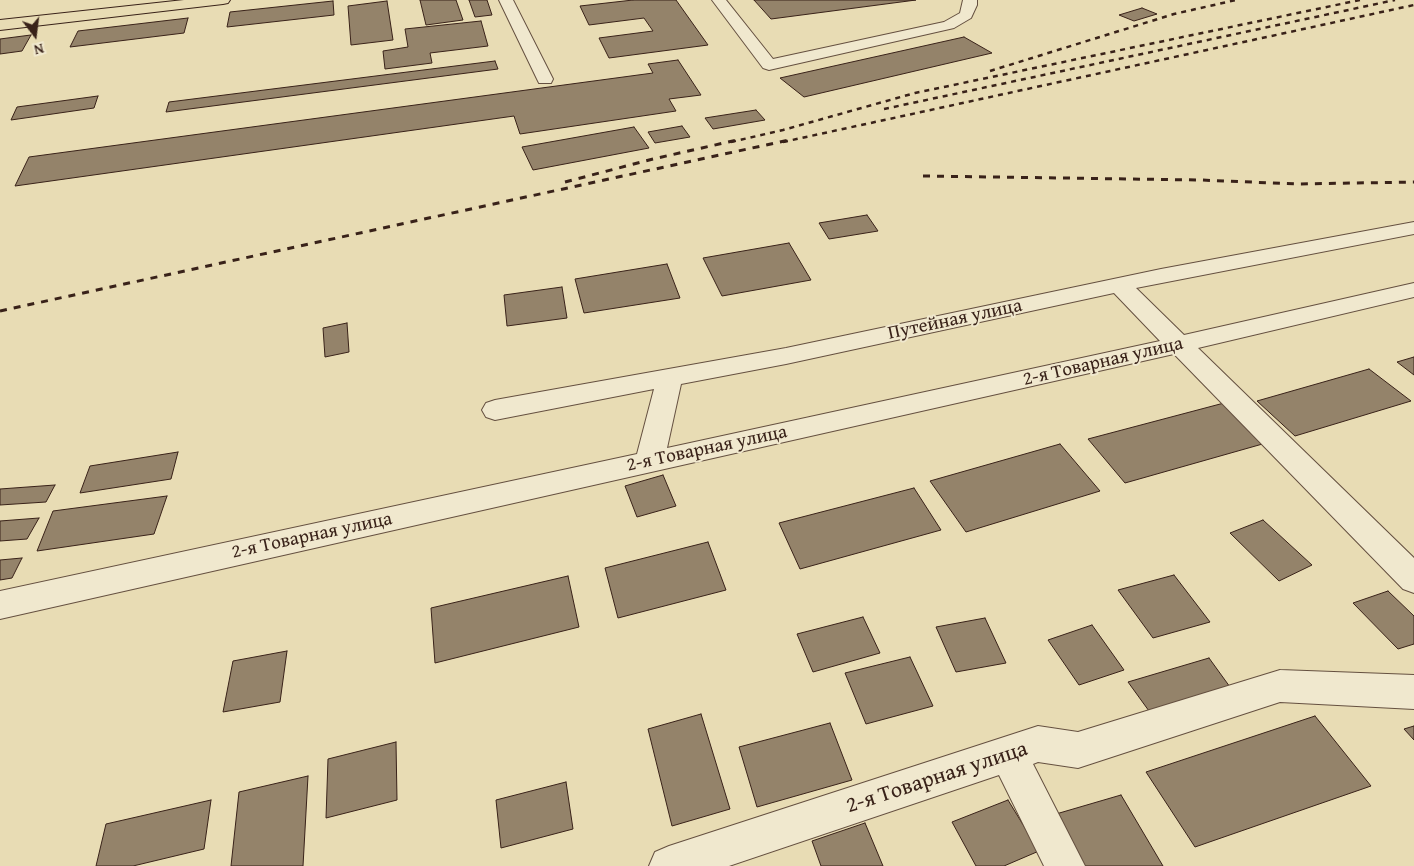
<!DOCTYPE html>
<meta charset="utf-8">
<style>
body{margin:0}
#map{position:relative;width:1414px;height:866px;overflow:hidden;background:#e8dcb4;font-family:"Gentium Book Plus",serif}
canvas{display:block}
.north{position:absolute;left:10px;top:10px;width:50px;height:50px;-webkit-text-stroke:4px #f0e8ce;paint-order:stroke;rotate:165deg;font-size:14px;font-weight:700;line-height:20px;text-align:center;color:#392219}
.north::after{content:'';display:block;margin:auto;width:18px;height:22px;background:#392219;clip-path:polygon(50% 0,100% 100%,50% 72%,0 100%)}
</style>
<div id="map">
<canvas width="1414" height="866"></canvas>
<div class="north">N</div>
</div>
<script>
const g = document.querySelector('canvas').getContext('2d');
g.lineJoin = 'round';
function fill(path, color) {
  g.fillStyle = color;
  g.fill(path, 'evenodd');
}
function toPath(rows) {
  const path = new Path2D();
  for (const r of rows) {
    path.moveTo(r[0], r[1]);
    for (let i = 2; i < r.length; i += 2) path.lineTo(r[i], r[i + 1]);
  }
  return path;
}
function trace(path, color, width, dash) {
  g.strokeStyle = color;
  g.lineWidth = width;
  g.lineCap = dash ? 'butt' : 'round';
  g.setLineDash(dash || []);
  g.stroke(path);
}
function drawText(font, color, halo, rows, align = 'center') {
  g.font = font + ' "Gentium Book Plus",serif';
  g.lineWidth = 4;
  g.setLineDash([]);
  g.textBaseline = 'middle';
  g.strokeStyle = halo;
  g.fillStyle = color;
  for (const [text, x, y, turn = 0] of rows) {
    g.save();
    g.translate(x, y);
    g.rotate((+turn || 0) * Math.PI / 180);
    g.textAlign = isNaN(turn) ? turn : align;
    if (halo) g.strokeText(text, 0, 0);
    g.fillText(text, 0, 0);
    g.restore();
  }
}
const building = toPath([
 [420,0,456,0,463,20,426,25,420,0],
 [469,0,487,0,492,15,475,17,469,0],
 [633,0,676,0,708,45,609,58,599,38,653,31,644,18,589,25,580,6,633,0],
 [754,0,916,0,771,19,754,0],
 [333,1,334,15,227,27,230,12,333,1],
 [387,1,393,40,351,45,348,6,387,1],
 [1142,8,1157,14,1134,21,1119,15,1142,8],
 [188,18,184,33,70,47,78,31,188,18],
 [481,21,488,46,430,53,432,63,385,69,383,51,408,47,405,29,481,21],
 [31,35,22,51,0,54,0,39,31,35],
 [964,37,992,53,804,97,780,78,964,37],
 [678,60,701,95,669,99,676,111,520,134,514,116,15,186,29,157,653,73,648,64,678,60],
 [495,61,498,69,166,112,169,102,495,61],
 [98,96,94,108,11,120,17,107,98,96],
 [756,110,765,120,713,129,705,118,756,110],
 [682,126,690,137,655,143,648,132,682,126],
 [634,127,649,148,533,170,522,147,634,127],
 [867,215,878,231,829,239,819,223,867,215],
 [789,243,811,280,722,296,703,258,789,243],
 [667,264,680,298,584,313,575,279,667,264],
 [562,287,567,318,507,326,504,295,562,287],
 [347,323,349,352,325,357,323,328,347,323],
 [1414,357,1414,375,1397,362,1414,357],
 [1369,369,1411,401,1295,436,1257,401,1369,369],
 [1224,403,1266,443,1125,483,1088,439,1224,403],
 [1060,444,1100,491,966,532,930,481,1060,444],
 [178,452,171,479,80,493,90,466,178,452],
 [663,475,676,506,637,517,625,486,663,475],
 [55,485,46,502,0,505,0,489,55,485],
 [914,488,941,530,800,569,779,523,914,488],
 [167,496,154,534,37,551,53,511,167,496],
 [39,518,27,539,0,541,0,521,39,518],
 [1263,520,1312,565,1279,581,1230,533,1263,520],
 [708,542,726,590,618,618,605,568,708,542],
 [22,558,12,578,0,580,0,560,22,558],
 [1174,575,1210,622,1153,638,1118,590,1174,575],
 [568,576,579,627,435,663,431,608,568,576],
 [1388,591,1414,616,1414,644,1398,649,1353,603,1388,591],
 [863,617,880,653,813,672,797,634,863,617],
 [985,618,1006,663,956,672,936,627,985,618],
 [1092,625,1124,670,1079,685,1048,640,1092,625],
 [287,651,280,702,223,712,233,661,287,651],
 [910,657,933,706,866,724,845,673,910,657],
 [1209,658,1230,687,1149,711,1128,682,1209,658],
 [701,714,730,809,672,826,648,729,701,714],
 [1315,716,1371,786,1195,847,1146,772,1315,716],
 [830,723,852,780,757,807,739,747,830,723],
 [1414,726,1414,740,1404,729,1414,726],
 [396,742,397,800,326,818,328,759,396,742],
 [308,776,303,866,231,866,239,792,308,776],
 [566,782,573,829,501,848,496,800,566,782],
 [1121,795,1163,866,1084,866,1056,814,1121,795],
 [211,800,204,849,133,866,96,866,106,824,211,800],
 [1008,800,1039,851,1004,866,976,866,952,822,1008,800],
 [865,823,883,866,821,866,812,841,865,823]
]);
fill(building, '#94836a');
trace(building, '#392219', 1);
const minor = toPath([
 [499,0,513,0,553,79,551,83,539,83,537,79,499,0],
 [712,0,726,0,773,59,944,22,960,13,963,0,977,0,977,5,971,18,954,28,769,70,763,68,712,0],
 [1414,222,1414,234,1136,288,1184,335,1414,283,1414,297,1198,348,1414,558,1414,593,1403,589,1174,354,0,619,0,591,637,454,654,389,495,420,486,417,482,410,486,403,495,400,786,348,1161,269,1414,222],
 [1114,293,1160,341,667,448,681,384,786,364,1114,293],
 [1280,670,1414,675,1414,709,1280,702,1078,768,1038,762,1033,764,1085,866,1044,866,999,775,729,866,649,866,655,852,669,846,1038,726,1078,732,1280,670]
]);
const major = toPath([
 [184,0,230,0,228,3,223,4,0,30,0,20,184,0]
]);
trace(minor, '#655040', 2);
trace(major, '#392219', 2);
fill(minor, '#f0e8ce');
fill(major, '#e8dcb4');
trace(toPath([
 [990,71,1174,14,1236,0],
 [884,109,1395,0],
 [731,142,783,130,915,93,1360,0],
 [783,142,1414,5]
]), '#392219', 2.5, [5, 5]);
trace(toPath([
 [923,176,1200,180,1299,184,1414,182],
 [565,182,653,159,737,140],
 [0,311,789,140]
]), '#392219', 3, [7, 7]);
drawText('19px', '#392219', '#f0e8ce', [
 ["Путейная улица",955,320,-12],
 ["2-я Товарная улица",1103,362,-13],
 ["2-я Товарная улица",707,449,-12],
 ["2-я Товарная улица",312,536,-12]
]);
drawText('22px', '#392219', '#f0e8ce', [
 ["2-я Товарная улица",937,778,-18]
]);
</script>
